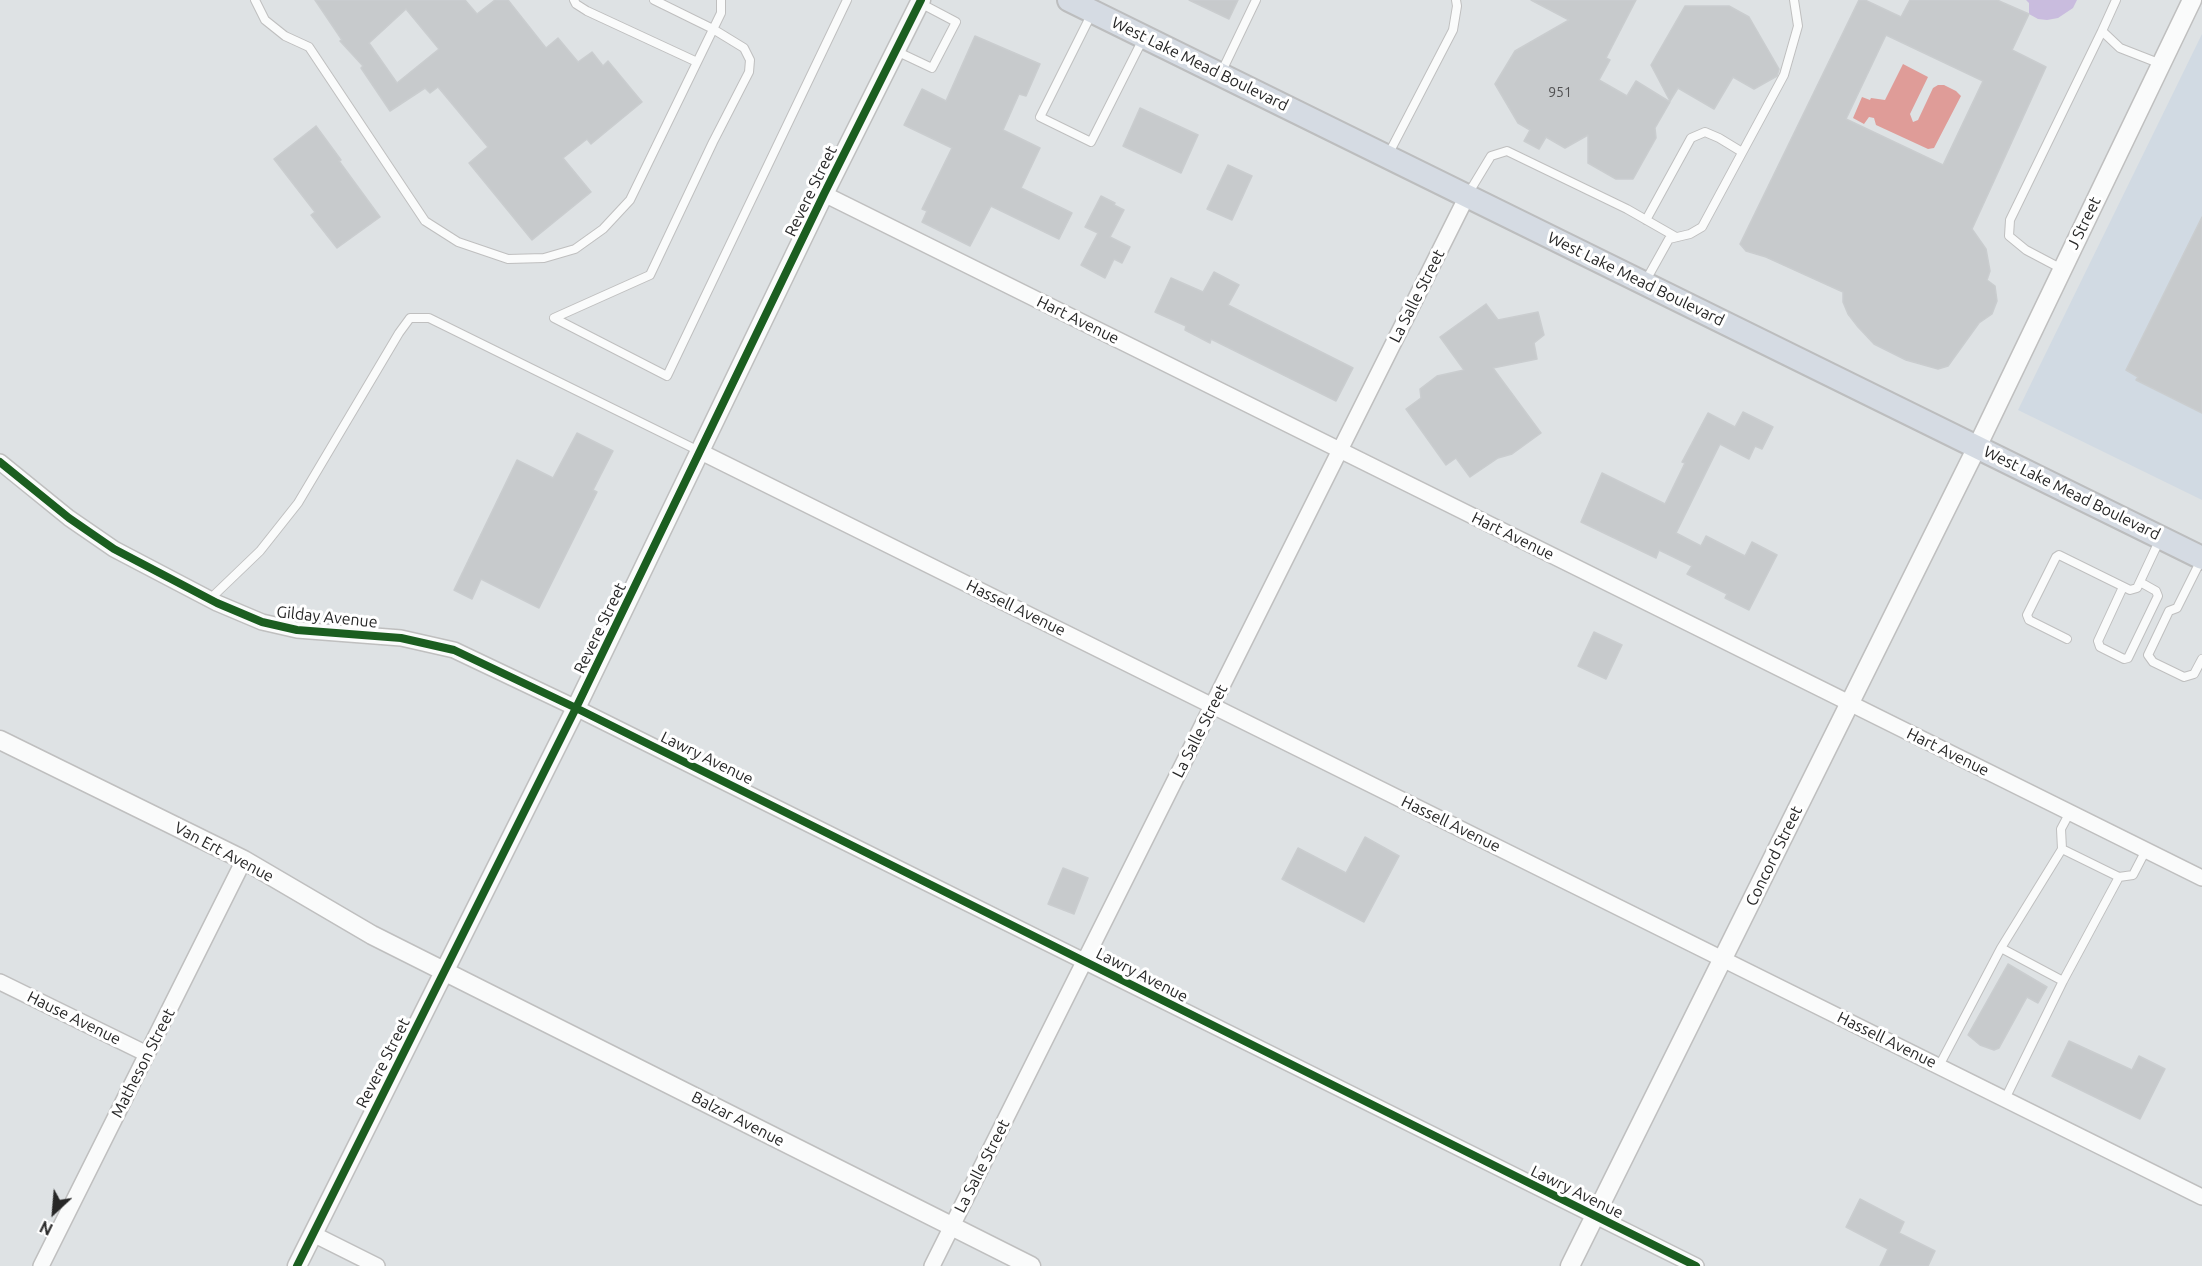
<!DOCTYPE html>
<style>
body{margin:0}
#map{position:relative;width:2202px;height:1266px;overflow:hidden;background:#dee2e4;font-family:Ubuntu,sans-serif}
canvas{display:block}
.north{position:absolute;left:24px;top:1182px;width:60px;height:60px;-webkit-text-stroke:4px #fff;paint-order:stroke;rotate:206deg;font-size:16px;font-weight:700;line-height:24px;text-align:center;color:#272727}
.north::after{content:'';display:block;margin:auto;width:21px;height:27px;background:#272727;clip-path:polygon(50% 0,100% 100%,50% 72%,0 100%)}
</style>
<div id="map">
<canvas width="2202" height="1266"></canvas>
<div class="north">N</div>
</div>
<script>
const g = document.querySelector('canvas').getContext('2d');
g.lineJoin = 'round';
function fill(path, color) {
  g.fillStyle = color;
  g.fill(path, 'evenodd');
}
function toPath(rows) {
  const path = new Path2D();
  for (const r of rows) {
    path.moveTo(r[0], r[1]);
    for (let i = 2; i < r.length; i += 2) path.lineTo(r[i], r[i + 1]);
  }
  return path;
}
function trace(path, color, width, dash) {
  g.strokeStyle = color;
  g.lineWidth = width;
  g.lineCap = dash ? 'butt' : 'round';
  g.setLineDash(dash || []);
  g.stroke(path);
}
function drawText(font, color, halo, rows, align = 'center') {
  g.font = font + ' Ubuntu,sans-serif';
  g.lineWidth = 6;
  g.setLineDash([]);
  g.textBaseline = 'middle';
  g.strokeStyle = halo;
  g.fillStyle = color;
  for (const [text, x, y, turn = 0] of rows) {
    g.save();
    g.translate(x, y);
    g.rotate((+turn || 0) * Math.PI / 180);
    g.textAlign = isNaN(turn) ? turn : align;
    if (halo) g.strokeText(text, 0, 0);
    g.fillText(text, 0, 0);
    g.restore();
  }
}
fill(toPath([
 [2202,34,2202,500,2018,410]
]), '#d1dae3');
fill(toPath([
 [2026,0,2077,0,2073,8,2058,18,2047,20,2038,19,2029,14,2029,3]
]), '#c9bcde');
fill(toPath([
 [1903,64,1928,77,1910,114,1913,122,1918,120,1933,88,1938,85,1944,85,1956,91,1961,96,1934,148,1928,149,1876,125,1874,118,1869,117,1864,124,1853,118,1862,97,1870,100,1871,98,1885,100]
]), '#df9c98');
const building = toPath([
 [315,0,465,0,477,14,495,0,508,0,546,48,558,38,578,62,592,52,603,66,608,61,642,102,591,144,587,139,563,158,591,192,532,240,469,163,488,147,438,87,430,93,425,88,390,111,361,68,363,66,340,41,342,40,315,0],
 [406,9,439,49,397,83,369,43,406,9],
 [1189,0,1238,0,1229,19,1189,0],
 [1531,0,1636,0,1606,58,1610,60,1599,80,1627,96,1636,81,1670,102,1655,128,1656,138,1633,179,1616,179,1588,163,1588,135,1565,148,1546,137,1539,149,1524,141,1530,130,1518,123,1495,84,1515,51,1569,20,1531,0],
 [1859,0,1865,0,1901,17,1910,0,1997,0,2029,14,2012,50,2046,67,1972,229,1986,249,1990,271,1987,280,1995,286,1997,301,1992,314,1979,323,1948,366,1938,369,1906,360,1874,344,1858,327,1848,314,1843,302,1843,292,1766,257,1746,251,1740,244,1859,0],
 [1886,35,1983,81,1943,165,1846,119,1886,35],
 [1685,6,1729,6,1749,17,1779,69,1777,76,1754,89,1733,77,1714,109,1678,88,1670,101,1651,65,1685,6],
 [975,36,1040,64,1026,96,1019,94,1003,130,1040,148,1021,188,1072,213,1059,239,991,206,970,246,922,222,927,211,922,209,952,148,904,125,922,89,946,101,975,36],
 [1140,108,1198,135,1181,173,1123,146,1140,108],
 [316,126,341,160,339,161,380,217,337,248,311,215,315,212,274,159,316,126],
 [1228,165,1252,176,1232,220,1207,209,1228,165],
 [1101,196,1115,203,1114,205,1124,210,1110,237,1130,247,1122,263,1114,259,1105,278,1081,265,1098,233,1085,227,1101,196],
 [2202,217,2202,413,2136,380,2138,377,2126,370,2202,217],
 [1214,272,1239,285,1228,305,1353,368,1336,401,1211,339,1210,343,1185,330,1186,326,1155,312,1171,278,1203,292,1214,272],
 [1486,304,1498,320,1538,312,1544,335,1534,343,1537,359,1493,368,1541,433,1512,454,1498,458,1470,477,1456,458,1446,465,1406,409,1421,398,1420,389,1437,376,1464,370,1440,337,1486,304],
 [1743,412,1773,427,1762,449,1755,446,1749,459,1720,444,1676,533,1701,546,1706,536,1745,556,1752,542,1777,555,1749,610,1725,598,1727,594,1687,574,1692,566,1659,550,1656,558,1581,522,1602,473,1665,504,1685,463,1682,462,1708,413,1735,427,1743,412],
 [577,433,613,451,593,490,597,492,539,608,481,579,472,599,454,590,517,460,553,478,577,433],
 [1594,632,1622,645,1606,679,1578,666,1594,632],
 [1365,837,1399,856,1364,922,1282,879,1298,848,1346,873,1365,837],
 [1063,868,1088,878,1074,914,1048,904,1063,868],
 [2008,964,2047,987,2038,1003,2027,997,1999,1048,1994,1050,1980,1045,1968,1035,2008,964],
 [2069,1041,2132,1070,2139,1056,2165,1069,2140,1119,2052,1076,2069,1041],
 [1860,1199,1904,1222,1899,1233,1935,1251,1928,1266,1880,1266,1888,1249,1846,1227,1860,1199]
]);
fill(building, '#c7cacc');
trace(building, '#cacdcf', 1.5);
const service = toPath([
 [255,0,265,20,285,36,309,47,425,221,458,242,508,259,544,258,575,249,603,229,630,200,721,13,721,0],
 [574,0,576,4,587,11,697,62],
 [654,0,713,29,744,48,750,60,749,72,713,142,650,275,554,318,667,376,847,0],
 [2116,0,2102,31,2120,48,2161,64],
 [1092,13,1040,117,1091,142,1143,39],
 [896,51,932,68,956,22,920,3],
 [1221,73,1256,0],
 [1388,155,1453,30,1457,6,1456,0],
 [1468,194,1491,156,1507,151,1627,209,1676,237],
 [1646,220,1691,138,1705,132,1719,138,1742,152],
 [2062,269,2026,250,2009,236,2010,220,2102,31],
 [1645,282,1669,239,1690,234,1702,227,1784,75,1798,26,1794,0],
 [2201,560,2177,608,2169,611,2148,655,2153,662,2184,677,2194,674,2202,659],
 [2123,587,2098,641,2100,647,2124,659,2128,658,2158,596,2156,591,2140,582],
 [210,599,260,551,298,503,399,333,410,318,429,318,699,451],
 [2067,639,2029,620,2027,615,2056,557,2059,555,2130,590,2137,588,2160,539],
 [2062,849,2061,829,2070,812],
 [2119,877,2133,875,2146,850],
 [2001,948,2062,849,2119,877,2063,981],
 [1939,1066,2001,948,2063,981,2005,1099]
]);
const minor = toPath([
 [824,194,2202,878],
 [701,452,2202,1197],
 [0,462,69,518,114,549,217,603,262,622,297,630,401,638,454,650,576,708,1696,1266],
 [0,982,147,1054],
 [313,1234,377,1266],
 [41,1266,244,860],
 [932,1266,1467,196]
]);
const tertiary = toPath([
 [0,740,244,860,372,935,1031,1266],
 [297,1266,576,708,824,194,921,0],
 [1570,1266,1977,447,2192,0]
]);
const primary = toPath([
 [1069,0,2202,558]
]);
trace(service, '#bfbfbf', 10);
trace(minor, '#bfbfbf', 18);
trace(tertiary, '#bfbfbf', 21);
trace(primary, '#bcbdbe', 26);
trace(service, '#fafbfb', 8);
trace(minor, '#fafbfb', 15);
trace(tertiary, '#fafbfb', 18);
trace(primary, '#d5dbe3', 22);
trace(toPath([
 [0,462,69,518,114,549,217,603,262,622,297,630,401,638,454,650,576,708,1696,1266],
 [297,1266,576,708,824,194,921,0]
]), '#1b5e20', 8);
drawText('14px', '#505051', null, [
 ["951",1560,92]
]);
drawText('16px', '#272727', '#fff', [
 ["West Lake Mead Boulevard",1200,64,26],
 ["Revere Street",811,191,-64],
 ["J Street",2084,223,-64],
 ["West Lake Mead Boulevard",1636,279,26],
 ["La Salle Street",1417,296,-63],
 ["Hart Avenue",1078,320,26],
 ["West Lake Mead Boulevard",2072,493,26],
 ["Hart Avenue",1513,536,26],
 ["Hassell Avenue",1016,608,26],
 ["Gilday Avenue",327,617,6],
 ["Revere Street",600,628,-64],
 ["La Salle Street",1200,731,-63],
 ["Hart Avenue",1948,752,26],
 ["Lawry Avenue",707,758,26],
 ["Hassell Avenue",1451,824,26],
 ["Van Ert Avenue",224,852,28],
 ["Concord Street",1774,856,-64],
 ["Lawry Avenue",1142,975,27],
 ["Hause Avenue",74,1018,26],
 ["Hassell Avenue",1887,1040,26],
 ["Matheson Street",143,1063,-63],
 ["Revere Street",383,1063,-63],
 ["Balzar Avenue",738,1119,27],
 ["La Salle Street",982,1166,-63],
 ["Lawry Avenue",1577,1192,26]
]);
</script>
